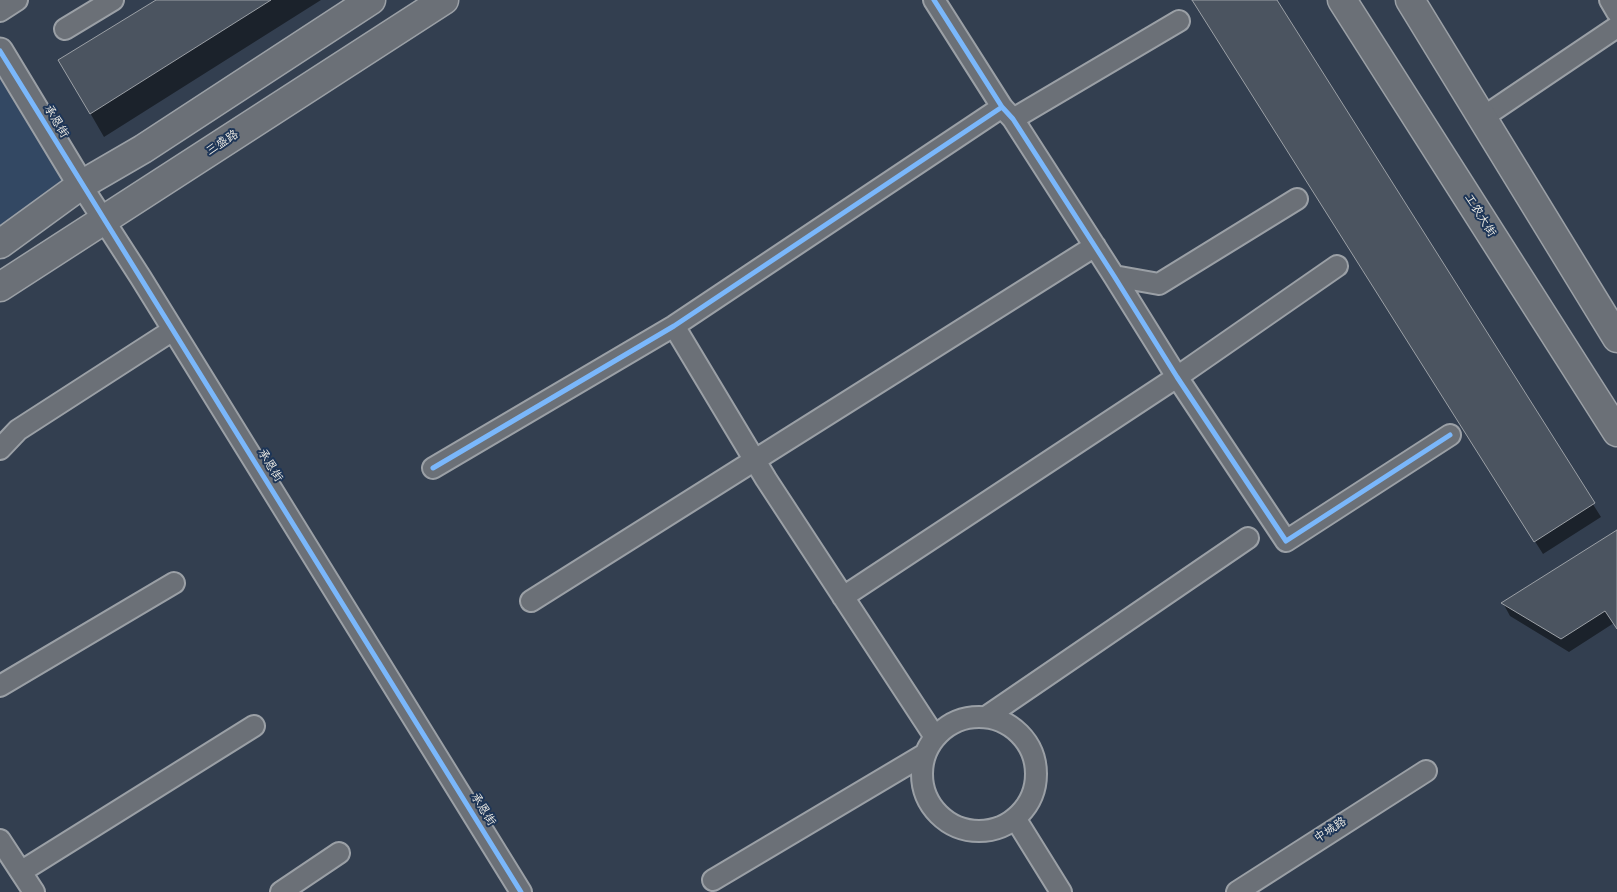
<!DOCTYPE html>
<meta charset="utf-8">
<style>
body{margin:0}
canvas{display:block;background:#333f50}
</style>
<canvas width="1617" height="892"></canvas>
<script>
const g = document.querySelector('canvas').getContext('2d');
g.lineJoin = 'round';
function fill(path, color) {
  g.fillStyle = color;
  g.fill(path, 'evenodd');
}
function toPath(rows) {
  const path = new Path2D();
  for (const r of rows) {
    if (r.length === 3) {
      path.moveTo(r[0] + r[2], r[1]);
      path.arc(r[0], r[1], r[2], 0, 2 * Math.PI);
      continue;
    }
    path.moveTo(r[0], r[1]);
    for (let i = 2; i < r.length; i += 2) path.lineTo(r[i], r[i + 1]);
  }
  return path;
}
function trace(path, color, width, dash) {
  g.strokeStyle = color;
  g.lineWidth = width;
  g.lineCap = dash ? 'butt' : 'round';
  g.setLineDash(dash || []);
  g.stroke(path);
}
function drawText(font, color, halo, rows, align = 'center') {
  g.font = font + ' Kalam,"LXGW WenKai TC",sans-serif';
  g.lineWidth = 4;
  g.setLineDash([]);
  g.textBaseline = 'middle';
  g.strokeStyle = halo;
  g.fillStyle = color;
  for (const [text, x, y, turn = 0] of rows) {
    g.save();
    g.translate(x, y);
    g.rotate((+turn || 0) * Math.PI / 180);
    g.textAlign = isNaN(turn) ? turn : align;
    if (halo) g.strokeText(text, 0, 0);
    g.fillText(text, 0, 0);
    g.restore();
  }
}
fill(toPath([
 [0,51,81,185,0,244]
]), '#334863');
fill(toPath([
 [158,0,321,0,104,137,60,61],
 [1193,0,1276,0,1601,517,1543,554],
 [1617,532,1617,628,1614,623,1569,652,1510,616,1503,603]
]), '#0007');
const building = toPath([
 [156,0,271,0,90,114,58,60,156,0],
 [1192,0,1277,0,1595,503,1534,542,1192,0],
 [1617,530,1617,629,1605,611,1561,639,1501,603,1617,530]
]);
fill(building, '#4b5460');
trace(building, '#9ba0a6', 1);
const minor = toPath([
 [934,0,1002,107,1013,119,1114,276,1177,377,1286,541,1450,435],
 [1610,0,1617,12],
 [0,11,17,0],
 [65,29,113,0],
 [1482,118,1617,27],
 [1013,119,1179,21],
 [81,185,141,278,521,892],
 [1114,276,1159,284,1297,199],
 [674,326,766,479,935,737],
 [0,449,18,430,173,330],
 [433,468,674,326,1002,107],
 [843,597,1177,377,1337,266],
 [531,601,1095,246],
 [0,686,174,583],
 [986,717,1248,538],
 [979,774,57],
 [1015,818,1061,892],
 [0,840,34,892],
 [22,871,254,726],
 [713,880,925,754],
 [281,892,339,853],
 [1237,892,1426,771]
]);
const tertiary = toPath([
 [0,51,81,185]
]);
const secondary = toPath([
 [1342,0,1617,432],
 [1410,0,1617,338],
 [0,244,81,185,143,149,371,0],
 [0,287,444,0]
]);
trace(minor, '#9ba0a6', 24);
trace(tertiary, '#9ba0a6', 29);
trace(secondary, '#9ba0a6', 31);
trace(minor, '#6b7077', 20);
trace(tertiary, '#6b7077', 25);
trace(secondary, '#6b7077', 28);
trace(toPath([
 [934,0,1002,107,1013,119,1114,276,1177,377,1286,541,1450,435],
 [0,51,521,892],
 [433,468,674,326,1002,107]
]), '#7ab7fb', 5);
drawText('12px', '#f4f1e8', '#1d3557', [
 ["承恩街",55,122,59],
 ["三盛路",223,144,-33],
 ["工农大街",1479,216,58],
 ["承恩街",269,466,58],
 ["承恩街",482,810,58],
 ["中城路",1331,831,-33]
]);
</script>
